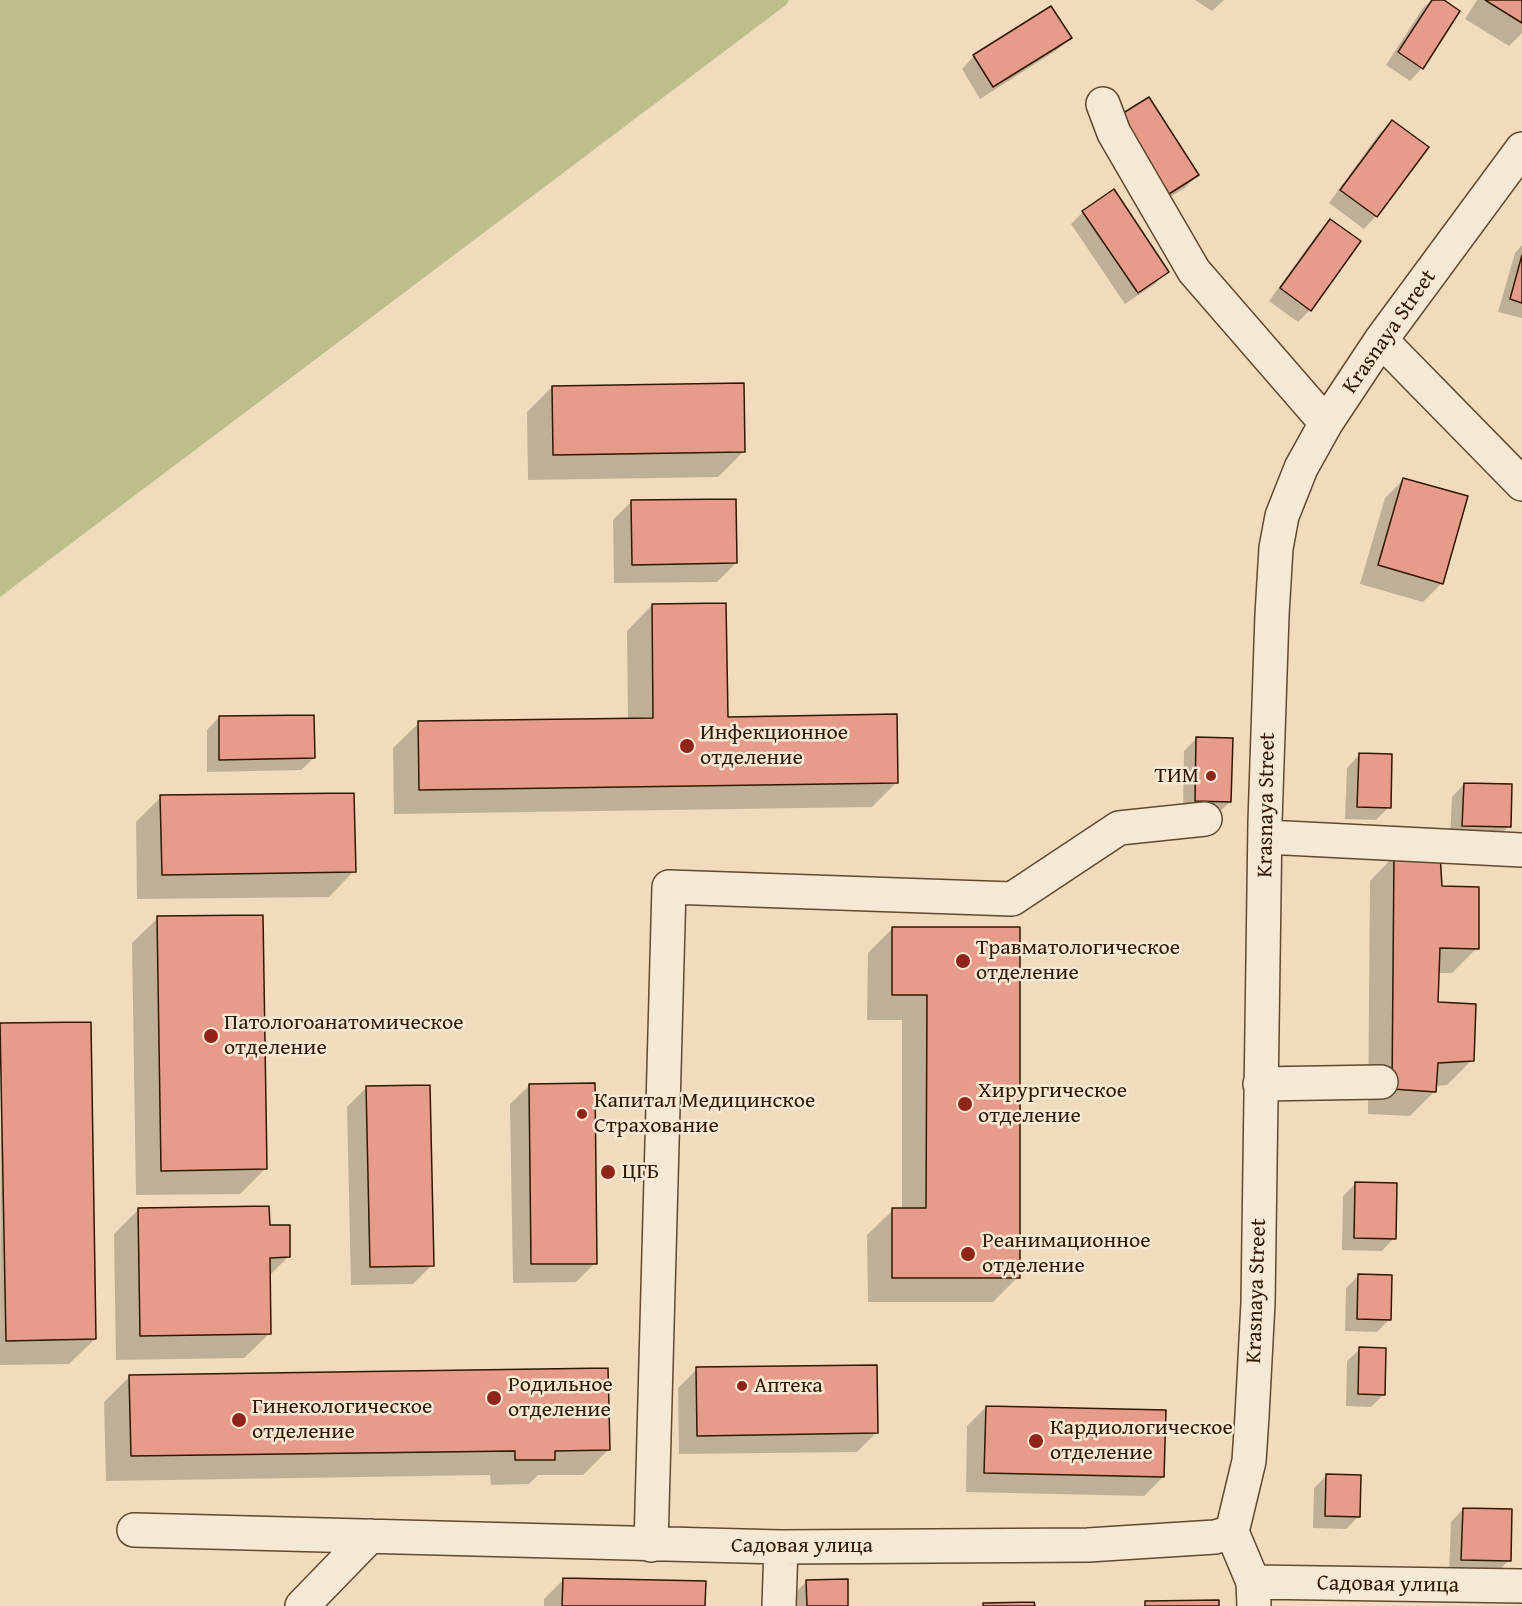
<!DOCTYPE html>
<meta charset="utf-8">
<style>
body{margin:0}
canvas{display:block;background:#f0dbbd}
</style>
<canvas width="1522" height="1606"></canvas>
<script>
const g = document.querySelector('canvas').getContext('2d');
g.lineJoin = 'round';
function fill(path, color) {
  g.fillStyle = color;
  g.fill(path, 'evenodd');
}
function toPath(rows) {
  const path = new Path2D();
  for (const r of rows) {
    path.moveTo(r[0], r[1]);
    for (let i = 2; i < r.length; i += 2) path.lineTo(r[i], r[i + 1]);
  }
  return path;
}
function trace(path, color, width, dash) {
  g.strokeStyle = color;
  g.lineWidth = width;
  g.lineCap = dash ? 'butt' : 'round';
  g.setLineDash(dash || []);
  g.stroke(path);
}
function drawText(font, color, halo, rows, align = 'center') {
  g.font = font + ' "Gentium Book Plus",serif';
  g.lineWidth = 5;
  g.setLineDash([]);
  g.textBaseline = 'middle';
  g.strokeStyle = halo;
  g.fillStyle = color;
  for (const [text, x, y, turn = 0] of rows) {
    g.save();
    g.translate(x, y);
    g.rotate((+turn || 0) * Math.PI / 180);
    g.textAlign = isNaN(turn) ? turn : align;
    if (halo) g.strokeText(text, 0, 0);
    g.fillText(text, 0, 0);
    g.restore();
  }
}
fill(toPath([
 [0,0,789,0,786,5,0,597]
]), '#bebe8d');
fill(toPath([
 [1195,0,1224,0,1212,11],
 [1432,0,1442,0,1422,68,1410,81,1386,65,1423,8],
 [1477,0,1522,0,1522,33,1509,46,1465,19],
 [1070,38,1057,50,980,99,962,69,974,56],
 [1149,99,1197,175,1185,188,1156,205],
 [1392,122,1376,216,1364,229,1329,203,1379,134],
 [1083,212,1167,271,1155,284,1125,304,1071,224],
 [1330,221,1310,310,1298,322,1269,301,1318,233],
 [1522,245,1522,318,1498,312,1515,253],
 [552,387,743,452,718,477,528,480,527,412],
 [1404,479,1442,583,1423,602,1360,584,1385,498],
 [632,501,736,563,717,582,614,583,613,520],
 [652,605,726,718,897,782,872,807,394,814,393,748,419,723,628,720,627,631],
 [219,717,314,758,301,770,207,772,207,730],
 [1197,738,1230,802,1217,814,1183,813,1184,751],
 [1359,755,1389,807,1376,820,1345,819,1347,768],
 [1464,784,1509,826,1496,839,1450,838,1452,797],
 [161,797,354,871,329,897,137,899,136,822],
 [1395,855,1441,888,1477,948,1452,973,1438,973,1437,1003,1472,1060,1447,1085,1435,1086,1435,1091,1410,1116,1368,1114,1370,881],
 [158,918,266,1168,240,1194,136,1195,132,943],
 [893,928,1018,928,1018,1277,993,1302,868,1302,867,1235,893,1210,902,1210,902,1020,867,1020,868,953],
 [1,1025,95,1339,69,1364,0,1365],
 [530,1085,595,1263,576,1282,513,1283,510,1104],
 [366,1088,432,1265,413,1284,351,1285,347,1107],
 [1356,1183,1394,1238,1382,1251,1342,1250,1343,1196],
 [139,1209,268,1227,288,1257,269,1276,270,1333,244,1358,116,1360,114,1234],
 [1358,1276,1390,1319,1377,1332,1345,1331,1346,1288],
 [1360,1349,1384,1394,1371,1407,1346,1406,1347,1361],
 [697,1369,876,1433,857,1452,679,1454,678,1388],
 [130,1376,608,1450,583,1475,538,1475,529,1484,491,1485,490,1475,106,1481,104,1402],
 [986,1407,1163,1477,1144,1496,966,1492,967,1426],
 [1326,1476,1359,1516,1346,1529,1313,1528,1314,1488],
 [1463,1509,1509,1560,1497,1573,1449,1572,1451,1522],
 [563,1580,704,1606,544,1606,544,1599],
 [807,1581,847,1606,794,1606,794,1594]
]), '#0003');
const building = toPath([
 [1432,0,1444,0,1460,11,1423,69,1398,52,1432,0],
 [1485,0,1522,0,1522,23,1485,0],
 [1051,6,1072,38,993,87,973,55,1051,6],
 [1149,97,1199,175,1169,194,1120,115,1149,97],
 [1392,120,1429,147,1377,217,1340,190,1392,120],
 [1114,189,1169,272,1138,293,1082,211,1114,189],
 [1330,219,1361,241,1311,311,1280,288,1330,219],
 [1522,255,1522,303,1510,299,1522,255],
 [744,383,745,452,553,455,552,386,744,383],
 [1403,478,1468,496,1443,584,1378,565,1403,478],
 [736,499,737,563,632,565,631,500,736,499],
 [726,603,728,717,897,714,898,783,419,790,418,721,653,718,652,604,726,603],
 [314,715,315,758,219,760,219,716,314,715],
 [1196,737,1233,738,1231,802,1195,801,1196,737],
 [1359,753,1392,754,1391,808,1357,807,1359,753],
 [1464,783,1512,784,1511,827,1462,826,1464,783],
 [354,793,356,872,162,875,160,795,354,793],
 [1394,854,1440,854,1442,886,1479,887,1479,949,1440,948,1438,1002,1476,1004,1474,1061,1438,1063,1436,1092,1392,1089,1394,854],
 [263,915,267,1169,161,1171,157,916,263,915],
 [892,927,1020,927,1020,1278,892,1278,892,1208,926,1208,927,995,892,995,892,927],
 [91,1022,96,1339,6,1341,0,1023,91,1022],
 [595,1083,597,1264,531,1264,529,1084,595,1083],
 [430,1085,434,1266,370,1267,366,1086,430,1085],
 [1355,1182,1397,1183,1396,1239,1354,1238,1355,1182],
 [269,1206,270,1225,290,1225,290,1257,270,1258,271,1334,140,1336,138,1208,269,1206],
 [1358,1274,1392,1275,1391,1320,1357,1319,1358,1274],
 [1359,1347,1386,1348,1385,1395,1358,1394,1359,1347],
 [877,1365,878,1433,697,1436,696,1367,877,1365],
 [608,1368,610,1450,555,1451,555,1460,515,1460,515,1451,131,1456,129,1375,608,1368],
 [986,1406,1166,1410,1164,1477,984,1473,986,1406],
 [1326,1474,1361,1475,1360,1517,1325,1516,1326,1474],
 [1463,1508,1512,1509,1511,1561,1461,1560,1463,1508],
 [563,1578,706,1581,705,1606,562,1606,563,1578],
 [848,1579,848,1606,807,1606,806,1580,848,1579],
 [1219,1600,1219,1606,1145,1606,1145,1601,1219,1600],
 [1034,1602,1035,1606,983,1606,983,1603,1034,1602]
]);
fill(building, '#e79c8b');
trace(building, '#311800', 1.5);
const minor = toPath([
 [1103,104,1114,133,1194,271,1326,423],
 [1381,340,1522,484],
 [1266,837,1522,850],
 [1260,1084,1381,1082],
 [134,1530,781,1547,1088,1545,1215,1537,1232,1532],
 [1232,1532,1249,1461,1252,1416,1258,1303,1265,822,1272,615,1276,548,1282,516,1301,468,1326,423,1381,340,1522,149],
 [1232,1532,1253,1582,1254,1606],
 [651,1545,669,887,1012,899,1119,828,1205,819],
 [1253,1582,1522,1586],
 [302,1606,370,1536],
 [779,1606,781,1547]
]);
trace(minor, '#61492f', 36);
trace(minor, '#f5e8d4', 33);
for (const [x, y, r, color] of [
 [687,746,8,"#8f2418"],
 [1211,776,6,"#8f2418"],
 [963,961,8,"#8f2418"],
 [211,1036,8,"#8f2418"],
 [965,1104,8,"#8f2418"],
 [582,1114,6,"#8f2418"],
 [608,1172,8,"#8f2418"],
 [968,1254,8,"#8f2418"],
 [742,1386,6,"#8f2418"],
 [494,1398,8,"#8f2418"],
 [239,1420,8,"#8f2418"],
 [1036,1441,8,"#8f2418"]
]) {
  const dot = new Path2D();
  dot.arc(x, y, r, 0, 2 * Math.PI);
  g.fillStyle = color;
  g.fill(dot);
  trace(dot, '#f5e8d4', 2);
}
drawText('22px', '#311800', '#f5e8d4', [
 ["Krasnaya Street",1390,332,-55],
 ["Krasnaya Street",1267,805,-89],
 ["Krasnaya Street",1257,1291,-88],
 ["Садовая улица",802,1546],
 ["Садовая улица",1388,1585,1]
]);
drawText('22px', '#311800', '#f5e8d4', [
 ["Инфекционное",700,733],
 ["отделение",700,758],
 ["ТИМ",1199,776,"right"],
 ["Травматологическое",976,948],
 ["отделение",976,973],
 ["Патологоанатомическое",224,1023],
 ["отделение",224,1048],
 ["Хирургическое",978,1091],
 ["отделение",978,1116],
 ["Капитал Медицинское",594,1101],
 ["Страхование",594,1126],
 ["ЦГБ",622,1172],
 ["Реанимационное",982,1241],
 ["отделение",982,1266],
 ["Родильное",508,1385],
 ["отделение",508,1410],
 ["Аптека",754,1386],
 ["Гинекологическое",252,1407],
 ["отделение",252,1432],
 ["Кардиологическое",1050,1428],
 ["отделение",1050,1453]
], 'left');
</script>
